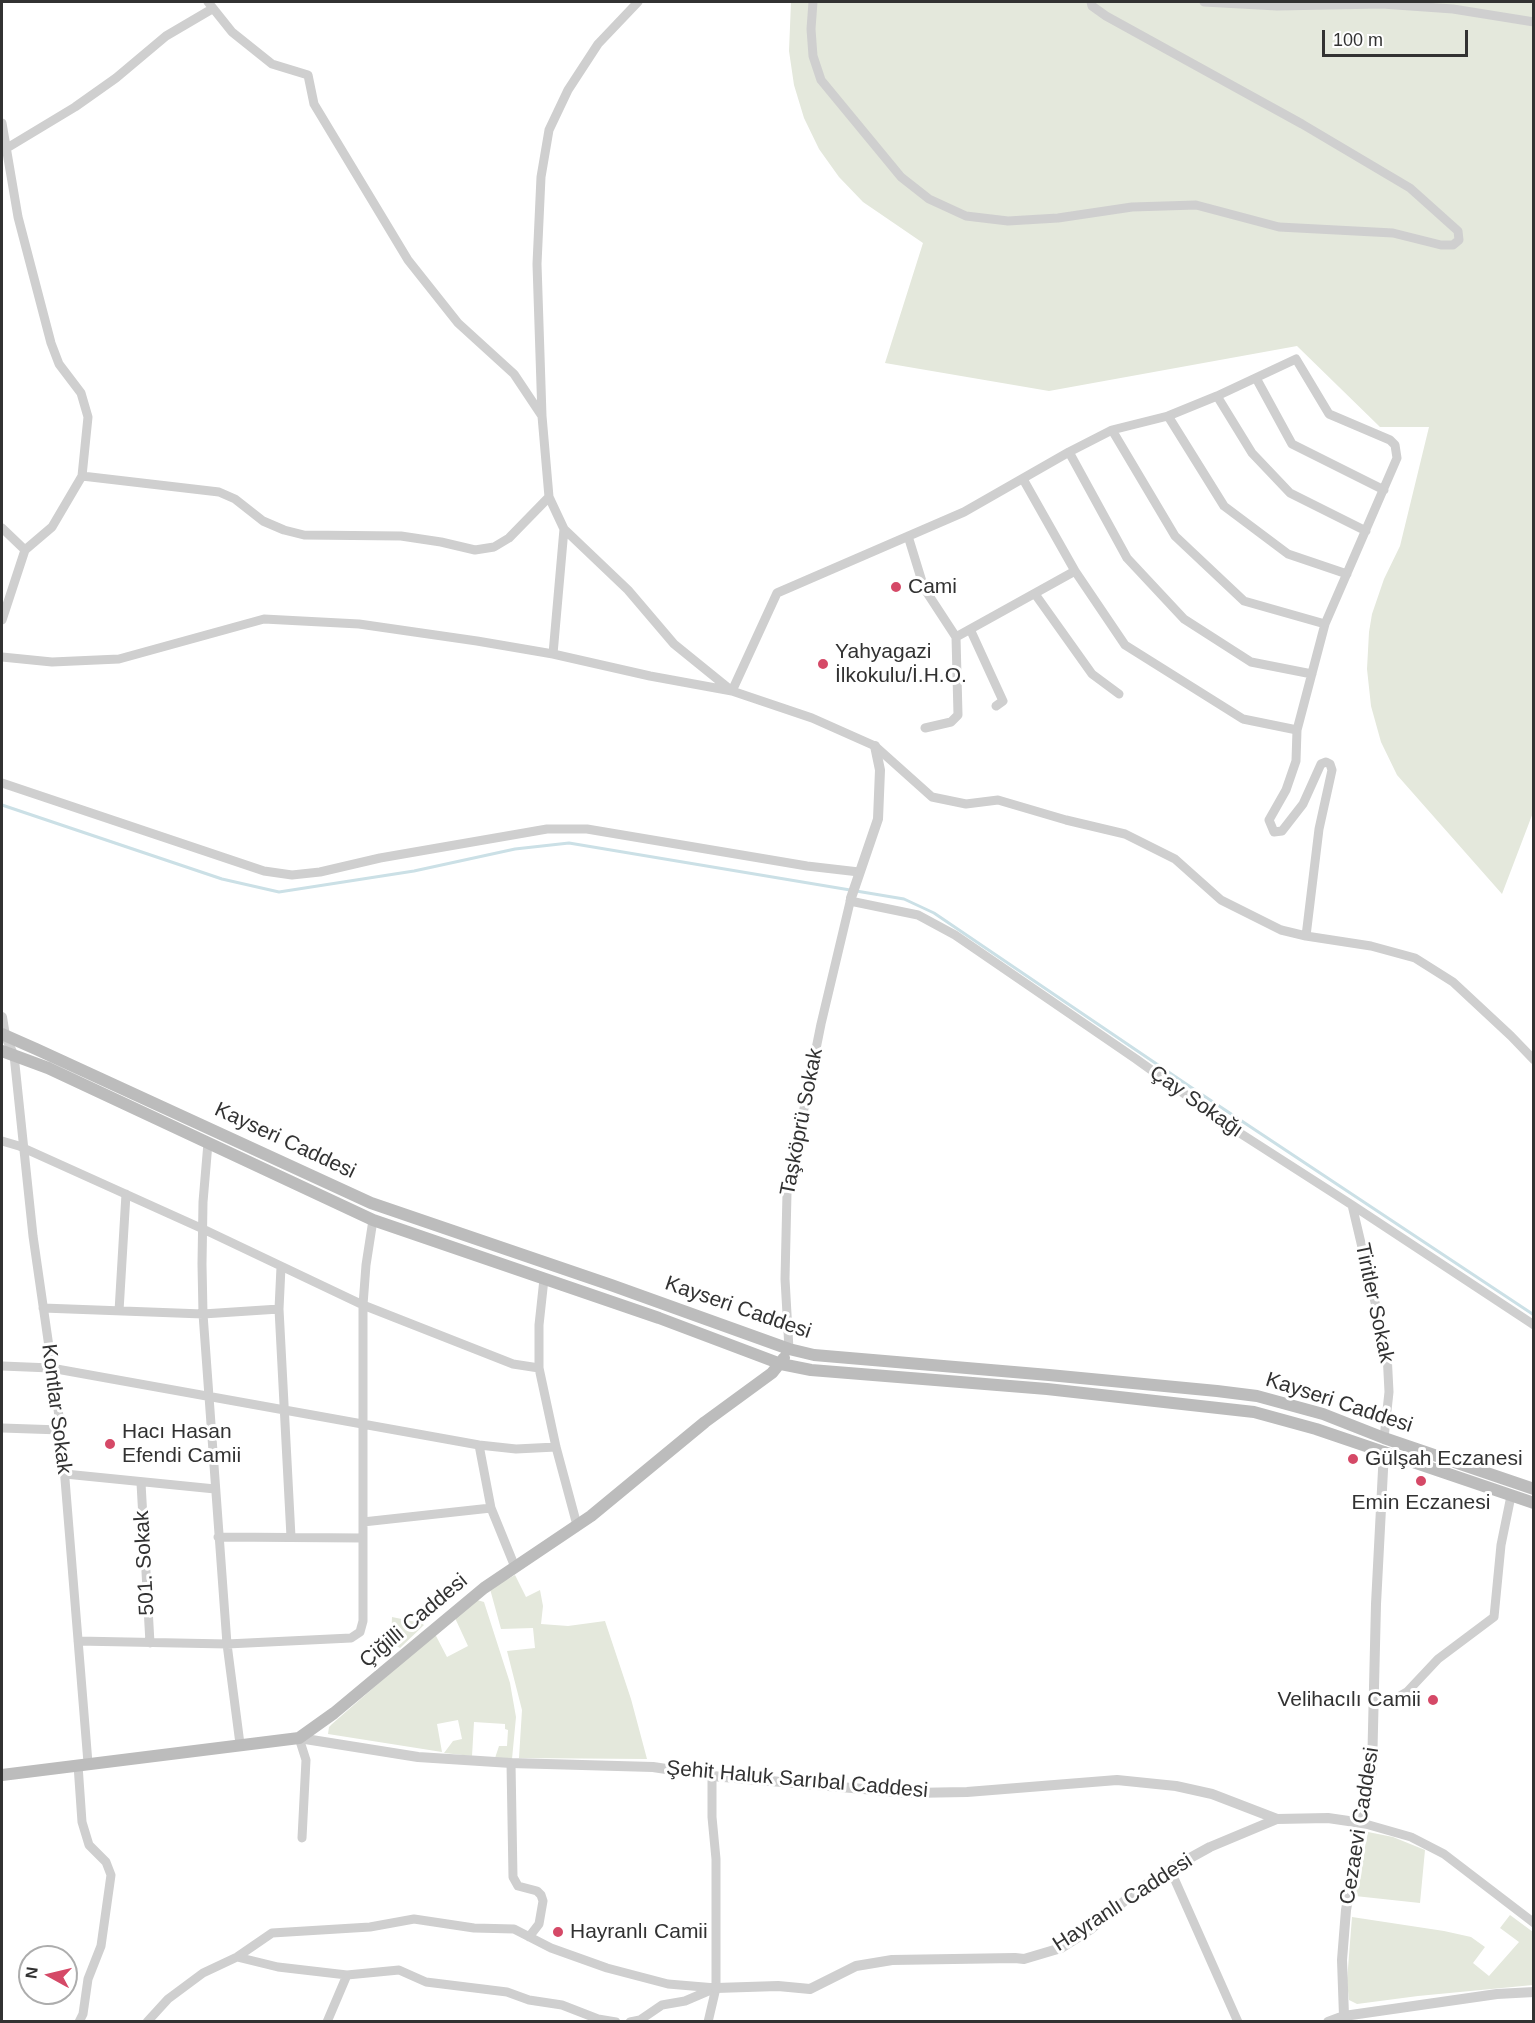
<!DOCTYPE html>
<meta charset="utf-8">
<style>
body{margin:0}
#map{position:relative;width:1535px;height:2023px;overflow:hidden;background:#fff;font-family:Helvetica,sans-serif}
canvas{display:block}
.frame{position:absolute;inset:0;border:3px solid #323232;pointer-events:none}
.north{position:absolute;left:18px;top:1945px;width:60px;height:60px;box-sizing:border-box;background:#fff;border:2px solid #adadad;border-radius:50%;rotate:278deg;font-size:16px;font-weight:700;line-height:24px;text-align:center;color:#323232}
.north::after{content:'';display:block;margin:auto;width:21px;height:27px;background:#d54967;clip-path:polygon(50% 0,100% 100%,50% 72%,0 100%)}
.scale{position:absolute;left:1322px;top:30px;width:146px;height:27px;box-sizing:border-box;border:3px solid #323232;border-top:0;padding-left:8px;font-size:18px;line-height:21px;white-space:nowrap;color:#323232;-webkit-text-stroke:4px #fff;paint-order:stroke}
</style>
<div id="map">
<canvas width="1535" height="2023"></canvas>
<div class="frame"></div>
<div class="north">N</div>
<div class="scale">100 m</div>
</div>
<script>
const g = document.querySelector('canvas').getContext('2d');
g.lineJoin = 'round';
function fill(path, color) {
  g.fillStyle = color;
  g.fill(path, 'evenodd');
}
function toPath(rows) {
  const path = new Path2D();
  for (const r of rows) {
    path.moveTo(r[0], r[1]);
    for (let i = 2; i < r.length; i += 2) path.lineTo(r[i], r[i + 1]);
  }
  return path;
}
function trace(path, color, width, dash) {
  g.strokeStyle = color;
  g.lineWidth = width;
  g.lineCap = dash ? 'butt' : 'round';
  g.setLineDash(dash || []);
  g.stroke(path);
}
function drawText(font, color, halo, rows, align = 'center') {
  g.font = font + ' Helvetica,sans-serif';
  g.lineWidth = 6;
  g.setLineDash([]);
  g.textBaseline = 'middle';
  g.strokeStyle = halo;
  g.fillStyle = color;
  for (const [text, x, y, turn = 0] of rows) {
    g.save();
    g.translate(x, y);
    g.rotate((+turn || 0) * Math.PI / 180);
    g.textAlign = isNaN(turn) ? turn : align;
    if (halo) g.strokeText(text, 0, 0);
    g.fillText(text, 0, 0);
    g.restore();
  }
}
fill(toPath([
 [791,2,1533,2,1534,810,1502,894,1397,775,1381,742,1371,706,1367,669,1369,632,1372,614,1384,579,1400,546,1429,427,1380,427,1297,346,1049,391,885,363,923,243,863,202,839,177,819,149,804,118,794,85,789,51],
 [515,1575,526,1597,540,1590,543,1606,541,1624,568,1626,605,1621,631,1699,647,1759,519,1758,522,1710,507,1651,535,1648,533,1628,501,1629,490,1589],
 [477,1600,484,1602,510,1683,516,1717,512,1759,495,1758,499,1746,507,1746,508,1730,505,1729,505,1724,474,1722,472,1756,444,1753,453,1741,462,1739,458,1720,437,1724,442,1752,328,1734,329,1727,332,1724,435,1634,447,1657,468,1646,455,1618],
 [392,1617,421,1623,424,1625,400,1648,391,1643],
 [1368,1832,1393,1837,1425,1850,1420,1903,1355,1896],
 [1510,1915,1533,1932,1533,1985,1418,1996,1357,2004,1349,2000,1347,1981,1352,1917,1444,1931,1471,1937,1485,1947,1473,1963,1489,1976,1519,1942,1500,1928]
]), '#e4e8dc');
trace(toPath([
 [2,805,222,879,279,892,414,871,515,849,569,843,904,899,934,913,1195,1090,1534,1315]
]), '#cbe0e6', 3);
trace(toPath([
 [208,2,232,32,272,64,308,75,314,104,408,260,458,323,514,374,542,416],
 [638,2,598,44,568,90,549,130,541,177,537,264,542,416,549,497,564,529,628,590,674,644,732,691,777,593,964,512,1069,452,1112,430,1168,416,1217,396,1296,359,1329,414,1390,440,1395,445,1397,458,1325,624,1297,730,1296,761,1286,790,1269,820,1274,832,1282,831,1303,804,1321,764,1326,762,1330,764,1332,770,1319,829,1306,936],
 [813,2,811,29,813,56,821,80,901,177,929,199,966,216,1008,221,1058,218,1132,207,1196,205,1279,227,1393,233,1441,245,1453,245,1459,240,1458,231,1410,188,1302,124,1106,16,1092,6,1091,2],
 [1204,2,1277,6,1382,4,1453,9,1534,22],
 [2,123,18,217,51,343,59,364,81,393,88,417,82,476,52,527,25,550,2,620],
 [7,148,75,107,116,78,166,36,212,9],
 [1256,378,1292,444,1384,490],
 [1217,396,1252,453,1290,493,1366,531],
 [1168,416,1224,506,1288,554,1347,574],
 [1112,430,1175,536,1244,601,1325,624],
 [1069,452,1127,558,1184,619,1251,662,1312,674],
 [82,476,219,492,235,499,263,521,284,530,304,535,401,536,441,542,475,550,494,547,509,538,549,497],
 [1023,479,1075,571,1125,645,1243,719,1297,730],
 [2,528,25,550],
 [908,536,924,588,956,637,1075,571],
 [1035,594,1092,674,1119,694],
 [970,629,1003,701,996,706],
 [553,654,564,529],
 [2,657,52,662,119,659,264,619,359,624,477,641,553,654,650,676,732,691,812,718,875,746,932,797,966,804,998,800,1066,820,1125,834,1175,859,1221,900,1281,930,1306,936,1371,946,1415,958,1453,982,1511,1036,1534,1060],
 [925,728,951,722,958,715,956,637],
 [2,783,264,871,292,875,320,872,380,858,547,829,587,829,807,866,859,872],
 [850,901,918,915,955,935,1136,1059,1232,1128,1352,1205,1534,1325],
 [5,1036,14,1055,33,1236,61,1430,88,1763],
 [2,1141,19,1146,203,1229,363,1305,513,1364,539,1368],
 [208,1143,203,1202,202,1264,203,1314,227,1644,240,1744],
 [1352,1205,1387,1353,1389,1392,1384,1438],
 [281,1267,279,1309,291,1537],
 [544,1279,539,1325,539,1368,556,1447,577,1525],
 [43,1308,203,1314,279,1309],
 [119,1311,126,1194],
 [789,1349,785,1279,787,1193,821,1024,851,898],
 [2,1366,51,1368,479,1445,516,1449,556,1447],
 [2,1428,61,1430],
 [479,1445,491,1508,515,1567],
 [65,1474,215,1489],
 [141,1483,150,1643],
 [363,1522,491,1508],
 [218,1537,363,1538],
 [78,1641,227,1644,351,1638,360,1632,363,1621,363,1305,366,1265,373,1220],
 [1374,1702,1395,1699,1407,1692,1438,1659,1494,1617,1501,1545,1511,1496],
 [299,1738,306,1760,302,1838],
 [511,1763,513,1877,518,1886,537,1891,541,1895,543,1901,539,1924,529,1937],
 [78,1765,82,1822,89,1845,106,1862,111,1875,101,1946,88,1979,83,2014,79,2022],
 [1362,1823,1411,1837,1444,1854,1534,1923],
 [1170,1869,1238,2022],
 [237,1957,278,1967,347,1975,399,1970,426,1982,507,1992,529,2000,562,2005,598,2019,616,2022],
 [147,2022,168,1999,203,1973,237,1957,272,1933,370,1927,414,1919,474,1928,514,1929,551,1948,607,1968,668,1984,716,1988],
 [327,2022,347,1975],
 [630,2022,640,2020,662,2005,685,2001,713,1989],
 [708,2022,716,1988,716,1859,712,1817,712,1776]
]), '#cfcfcf', 9);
trace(toPath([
 [851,898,878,819,880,770,875,746],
 [2,1017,5,1036],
 [299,1738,418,1757,511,1763,653,1767,712,1776,910,1793,967,1792,1117,1780,1176,1786,1212,1794,1277,1819,1328,1818,1362,1823],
 [716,1988,778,1986,810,1989,856,1966,892,1960,1015,1958,1024,1959,1061,1948,1091,1929,1134,1893,1170,1869,1210,1847,1277,1819],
 [1344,2016,1342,1960,1346,1910,1372,1770,1376,1604,1384,1451],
 [1328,2022,1344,2016,1497,1994,1534,1992]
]), '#cfcfcf', 10);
trace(toPath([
 [2,1034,36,1049,371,1203,611,1285,789,1349,814,1355,1049,1375,1217,1391,1257,1396,1323,1414,1384,1438,1534,1489],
 [2,1051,48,1068,373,1220,659,1318,781,1364,811,1370,1047,1389,1254,1412,1316,1429,1534,1503],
 [2,1775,299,1738,334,1713,484,1588,591,1516,705,1422,772,1373,784,1358]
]), '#bcbcbc', 12);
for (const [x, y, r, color] of [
 [896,587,6,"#d54967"],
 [823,664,6,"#d54967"],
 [110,1444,6,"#d54967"],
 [1353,1459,6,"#d54967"],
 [1421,1481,6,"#d54967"],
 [1433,1700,6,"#d54967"],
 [558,1932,6,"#d54967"]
]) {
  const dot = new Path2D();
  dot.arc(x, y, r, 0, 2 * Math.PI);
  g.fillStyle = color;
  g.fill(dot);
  trace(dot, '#fff', 2);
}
drawText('21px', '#323232', '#fff', [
 ["Cami",908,587],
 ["Yahyagazi",835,652],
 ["İlkokulu/İ.H.O.",835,676],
 ["Hacı Hasan",122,1432],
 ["Efendi Camii",122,1456],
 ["Gülşah Eczanesi",1365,1459],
 ["Emin Eczanesi",1421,1503,"center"],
 ["Velihacılı Camii",1421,1700,"right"],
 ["Hayranlı Camii",570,1932]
], 'left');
drawText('21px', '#323232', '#fff', [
 ["Çay Sokağı",1196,1102,35],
 ["Taşköprü Sokak",802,1122,-79],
 ["Kayseri Caddesi",285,1141,25],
 ["Tiritler Sokak",1374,1303,78],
 ["Kayseri Caddesi",738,1308,19],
 ["Kayseri Caddesi",1339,1403,18],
 ["Kontlar Sokak",56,1409,83],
 ["501. Sokak",145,1563,-93],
 ["Çiğilli Caddesi",414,1621,-40],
 ["Şehit Haluk Sarıbal Caddesi",797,1780,5],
 ["Cezaevi Caddesi",1360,1826,-81],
 ["Hayranlı Caddesi",1123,1903,-33]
]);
</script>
